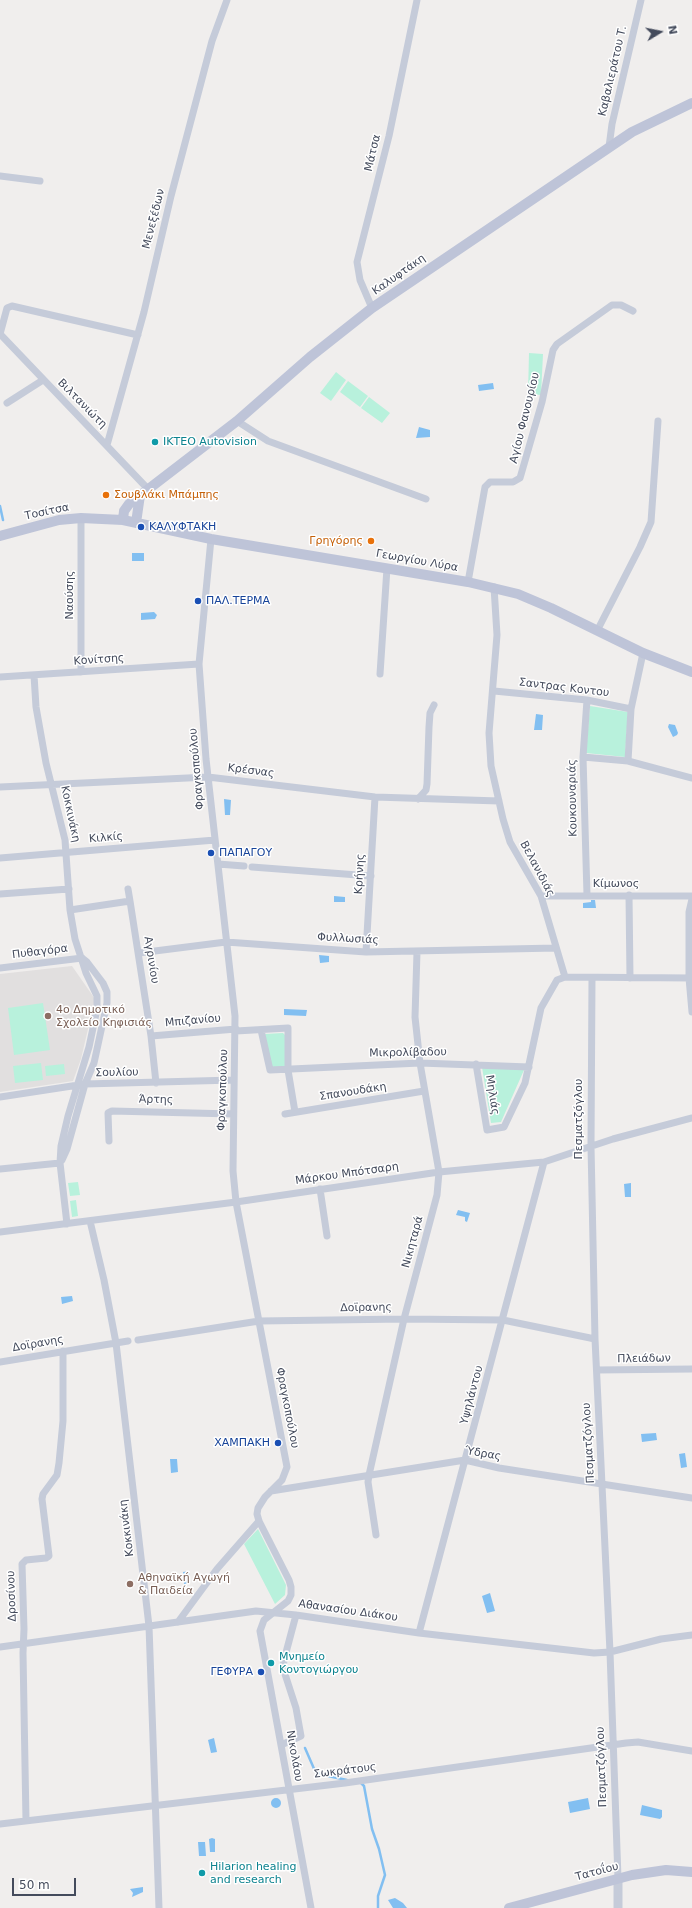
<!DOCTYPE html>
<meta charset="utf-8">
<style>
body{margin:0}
#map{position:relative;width:692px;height:1908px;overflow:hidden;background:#f0eeed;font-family:"DejaVu Sans",sans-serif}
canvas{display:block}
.north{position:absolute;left:640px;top:12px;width:40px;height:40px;-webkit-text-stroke:3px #fff;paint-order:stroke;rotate:80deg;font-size:11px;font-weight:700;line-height:16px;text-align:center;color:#444b5c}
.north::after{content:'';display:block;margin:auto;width:14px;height:18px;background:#444b5c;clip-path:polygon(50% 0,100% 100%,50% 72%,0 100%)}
.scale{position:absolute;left:12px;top:1878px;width:64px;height:18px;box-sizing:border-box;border:2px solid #444b5c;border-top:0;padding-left:5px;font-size:12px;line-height:14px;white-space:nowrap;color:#444b5c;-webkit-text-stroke:3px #fff;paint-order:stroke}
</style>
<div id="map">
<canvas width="692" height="1908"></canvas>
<div class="north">N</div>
<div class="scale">50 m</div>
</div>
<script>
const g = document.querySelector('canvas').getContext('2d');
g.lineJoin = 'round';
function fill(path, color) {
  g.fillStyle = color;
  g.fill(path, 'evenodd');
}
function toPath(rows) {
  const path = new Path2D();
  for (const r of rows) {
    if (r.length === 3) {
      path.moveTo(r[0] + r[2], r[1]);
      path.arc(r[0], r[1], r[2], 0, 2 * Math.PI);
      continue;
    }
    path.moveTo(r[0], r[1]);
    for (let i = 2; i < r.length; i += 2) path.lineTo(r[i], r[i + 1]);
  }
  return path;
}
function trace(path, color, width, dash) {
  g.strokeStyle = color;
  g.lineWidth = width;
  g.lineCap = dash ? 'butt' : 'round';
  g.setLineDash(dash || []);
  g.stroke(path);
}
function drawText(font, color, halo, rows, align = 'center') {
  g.font = font + ' "DejaVu Sans",sans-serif';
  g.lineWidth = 3;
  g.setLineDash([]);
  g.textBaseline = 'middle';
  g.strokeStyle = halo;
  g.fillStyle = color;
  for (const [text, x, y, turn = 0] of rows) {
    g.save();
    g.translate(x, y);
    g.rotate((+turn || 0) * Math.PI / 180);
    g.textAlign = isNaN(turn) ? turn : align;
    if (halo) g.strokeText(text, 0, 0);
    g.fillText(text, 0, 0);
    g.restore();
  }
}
fill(toPath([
 [72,966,95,999,81,1059,73,1081,0,1092,0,974]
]), '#e1dfdf');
fill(toPath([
 [529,353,543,354,541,395,528,394],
 [336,372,346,380,331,401,320,393],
 [348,381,368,396,360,407,340,392],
 [369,397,390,413,382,423,361,408],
 [590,706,628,712,625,757,586,753],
 [43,1003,50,1050,14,1055,8,1008],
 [283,1033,285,1035,285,1067,272,1068,265,1034],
 [41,1063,43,1080,15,1083,13,1066],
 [64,1064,65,1074,46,1076,45,1066],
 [482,1067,524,1070,501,1122,491,1123],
 [78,1182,80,1195,70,1196,68,1183],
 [76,1200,78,1216,72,1217,70,1201],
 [258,1529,286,1585,285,1595,275,1604,244,1544]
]), '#b8f1dc');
fill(toPath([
 [493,383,494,389,479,391,478,385],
 [419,427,430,430,430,437,416,438],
 [132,553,144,553,144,561,132,561],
 [154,612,157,615,155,619,141,620,141,613],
 [536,714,543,715,542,730,534,730],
 [669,724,675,725,678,733,677,735,673,737,668,727],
 [224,799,231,800,230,815,225,815],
 [334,896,345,897,345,902,334,902],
 [591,900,595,900,596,908,583,908,583,903,591,902],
 [319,955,329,956,329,962,320,963],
 [284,1009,307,1010,306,1016,284,1015],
 [631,1183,631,1197,625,1197,624,1184],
 [458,1210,470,1213,467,1222,465,1221,465,1217,456,1215],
 [72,1296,73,1301,62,1304,61,1297],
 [656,1433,657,1440,642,1442,641,1434],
 [685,1453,687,1467,681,1468,679,1454],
 [170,1459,177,1459,178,1472,171,1473],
 [189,1571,190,1583,184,1584,183,1572],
 [490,1593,495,1611,487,1613,482,1596],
 [214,1738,217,1752,211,1753,208,1740],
 [588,1798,590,1809,570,1813,568,1802],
 [276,1803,5],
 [642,1805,662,1810,662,1817,660,1819,640,1815],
 [212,1838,215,1839,215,1852,210,1852,209,1839],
 [198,1842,205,1842,206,1856,199,1856],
 [143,1887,143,1892,132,1897,133,1893,130,1889],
 [395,1898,403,1903,407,1908,393,1908,388,1900]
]), '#82bff1');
trace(toPath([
 [0,506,3,520],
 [305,1748,315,1771,323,1775,347,1780],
 [361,1783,364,1786,372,1829,379,1849,385,1875,378,1896,378,1908]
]), '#82bff1', 2.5);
trace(toPath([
 [609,147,612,124,641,0],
 [0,176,40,181],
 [372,308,360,280,357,262,389,136,417,0],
 [0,334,148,489],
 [0,334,7,308,12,306,138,335],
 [7,403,43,380],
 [237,421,268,441,426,499],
 [107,445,144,312,171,196,212,41,227,0],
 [81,518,81,672],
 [211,539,199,664,206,759,235,1016,233,1171,236,1202,287,1467,282,1480,265,1497,258,1508,257,1514,259,1521,289,1580,291,1587,291,1595,288,1601,264,1620,260,1631,311,1908],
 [468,582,485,487,490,482,513,482,520,478,542,402,553,350,557,344,612,305,621,305,633,311],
 [494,587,497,635,489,733,491,766,503,819,510,842,541,896,565,977],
 [597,631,640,547,651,522,658,421],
 [380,674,387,568],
 [34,675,36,707,46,763,65,840,70,910,75,939,86,973,97,996,97,1009,89,1047,68,1116,61,1146,60,1163,67,1224],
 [0,677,199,664],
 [494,691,587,700,631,709],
 [587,700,583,757,587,895],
 [583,757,628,761,692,778],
 [628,761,631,709,643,653],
 [0,787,208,777,375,797,499,801],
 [418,799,426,790,427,784,429,727,430,713,434,705],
 [0,858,215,840],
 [218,864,244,866],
 [252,867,371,876],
 [128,889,130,901],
 [0,894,69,889],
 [629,895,630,978],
 [541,896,692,896],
 [692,899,689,912,689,978,692,1012],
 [70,910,130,901,151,1036,156,1083],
 [366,952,375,797],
 [139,953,226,942,366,952,556,948],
 [0,968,82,958],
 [592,978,591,1146,595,1339,610,1652,618,1878],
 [261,1030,270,1070,420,1063,529,1067],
 [236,1031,288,1028,288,1070,295,1112],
 [151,1036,236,1029],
 [476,1064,487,1130,504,1127,525,1083,541,1008,557,980,565,977,692,978],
 [0,1097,85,1084,234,1080],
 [285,1114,424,1091],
 [109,1141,108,1113,112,1111,233,1114],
 [62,1160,67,1149,85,1084,94,1063,107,1003,107,992,103,983,87,962,82,958],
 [0,1169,60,1163],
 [320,1189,327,1236],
 [90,1221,104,1280,116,1343,149,1626,159,1908],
 [0,1232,236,1202,439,1172,544,1162,613,1139,692,1118],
 [138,1340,259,1321,404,1319,503,1320,595,1339],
 [0,1362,128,1341],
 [597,1370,692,1369],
 [271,1491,465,1460,499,1468,692,1498],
 [376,1535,368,1482,369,1475,404,1319,437,1195,439,1172,420,1063,415,1017,417,952],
 [178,1622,217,1569,259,1521],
 [419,1633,544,1162],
 [0,1647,256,1611,296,1615,419,1633,594,1653,610,1652,661,1639,692,1635],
 [281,1745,301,1736,296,1708,283,1668,284,1660,296,1615],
 [26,1821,23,1653,24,1629,22,1564,26,1560,46,1558,49,1556,42,1499,43,1494,57,1475,59,1463,63,1421,63,1351],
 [0,1824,345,1783,626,1743,638,1742,692,1751]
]), '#c5cbd9', 7);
trace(toPath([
 [618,1878,618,1908]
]), '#c5cbd9', 9);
trace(toPath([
 [123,520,124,511,129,504,237,421,310,357,372,308,632,132,692,103],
 [136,523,140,495],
 [0,536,59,520,81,518,123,520,211,539,468,582,518,594,551,608,643,653,692,672],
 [509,1908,632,1875,666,1870,692,1872]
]), '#bec4d8', 10);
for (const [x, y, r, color] of [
 [155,442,4,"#0f9aa8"],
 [106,495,4,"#e8710a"],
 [141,527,4,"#1a4fb4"],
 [371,541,4,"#e8710a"],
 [198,601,4,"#1a4fb4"],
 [211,853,4,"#1a4fb4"],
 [48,1016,4,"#8d6e63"],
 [278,1443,4,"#1a4fb4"],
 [130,1584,4,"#8d6e63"],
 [271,1663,4,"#0f9aa8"],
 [261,1672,4,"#1a4fb4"],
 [202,1873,4,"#0f9aa8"]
]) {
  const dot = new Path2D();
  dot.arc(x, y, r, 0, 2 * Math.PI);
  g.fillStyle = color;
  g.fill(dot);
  trace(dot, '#fff', 1.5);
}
drawText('11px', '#444b5c', '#fff', [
 ["Καβαλιεράτου Τ.",613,71,-77],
 ["Μάτσα",373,153,-77],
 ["Μενεξέδων",154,219,-76],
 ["Καλυφτάκη",399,275,-35],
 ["Βιλτανιώτη",82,404,45],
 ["Αγίου Φανουρίου",525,418,-76],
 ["Τοσίτσα",47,512,-12],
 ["Γεωργίου Λύρα",417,561,10],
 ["Ναούσης",70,595,-90],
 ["Κονίτσης",99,660,-4],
 ["Σαντρας Κοντου",564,688,7],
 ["Φραγκοπούλου",197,769,-95],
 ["Κρέσνας",251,771,7],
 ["Κουκουναριάς",573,798,-91],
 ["Κοκκινάκη",70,814,78],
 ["Κιλκίς",106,838,-5],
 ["Βελανιδιάς",537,869,62],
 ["Κρήνης",360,874,-87],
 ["Κίμωνος",616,884],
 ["Φυλλωσιάς",348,939,3],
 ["Πυθαγόρα",40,952,-7],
 ["Αγρινίου",151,960,81],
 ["Μπιζανίου",193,1021,-5],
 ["Μικρολίβαδου",408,1053,-1],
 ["Σουλίου",117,1073,-1],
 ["Φραγκοπούλου",223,1090,-88],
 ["Σπανουδάκη",353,1092,-9],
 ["Μηλιάς",492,1095,81],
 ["Άρτης",156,1100,1],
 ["Πεσματζόγλου",579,1119,-90],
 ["Μάρκου Μπότσαρη",347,1174,-8],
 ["Νικηταρά",413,1242,-75],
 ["Δοϊρανης",366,1308,-1],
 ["Δοϊρανης",38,1344,-10],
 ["Πλειάδων",644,1359,-1],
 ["Υψηλάντου",472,1395,-75],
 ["Φραγκοπούλου",287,1408,79],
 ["Πεσματζόγλου",589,1443,-93],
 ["Ύδρας",483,1454,10],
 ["Κοκκινάκη",127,1528,-97],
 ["Δροσίνου",12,1596,-92],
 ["Αθανασίου Διάκου",348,1611,8],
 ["Νικολάου",294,1756,80],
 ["Πεσματζόγλου",602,1767,-92],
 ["Σωκράτους",345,1771,-7],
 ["Τατοΐου",597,1872,-15]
]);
drawText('11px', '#0d838f', '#fff', [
 ["ΙΚΤΕΟ Autovision",163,442],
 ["Μνημείο",279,1657],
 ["Κοντογιώργου",279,1670],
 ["Hilarion healing",210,1867],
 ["and research",210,1880]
], 'left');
drawText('11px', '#c56008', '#fff', [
 ["Σουβλάκι Μπάμπης",114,495],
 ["Γρηγόρης",363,541,"right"]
], 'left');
drawText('11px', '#164399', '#fff', [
 ["ΚΑΛΥΦΤΑΚΗ",149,527],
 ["ΠΑΛ.ΤΕΡΜΑ",206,601],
 ["ΠΑΠΑΓΟΥ",219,853],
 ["ΧΑΜΠΑΚΗ",270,1443,"right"],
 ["ΓΕΦΥΡΑ",253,1672,"right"]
], 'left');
drawText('11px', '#785e54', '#fff', [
 ["4ο Δημοτικό",56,1010],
 ["Σχολείο Κηφισιάς",56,1023],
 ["Αθηναϊκή Αγωγή",138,1578],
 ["& Παιδεία",138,1591]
], 'left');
</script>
